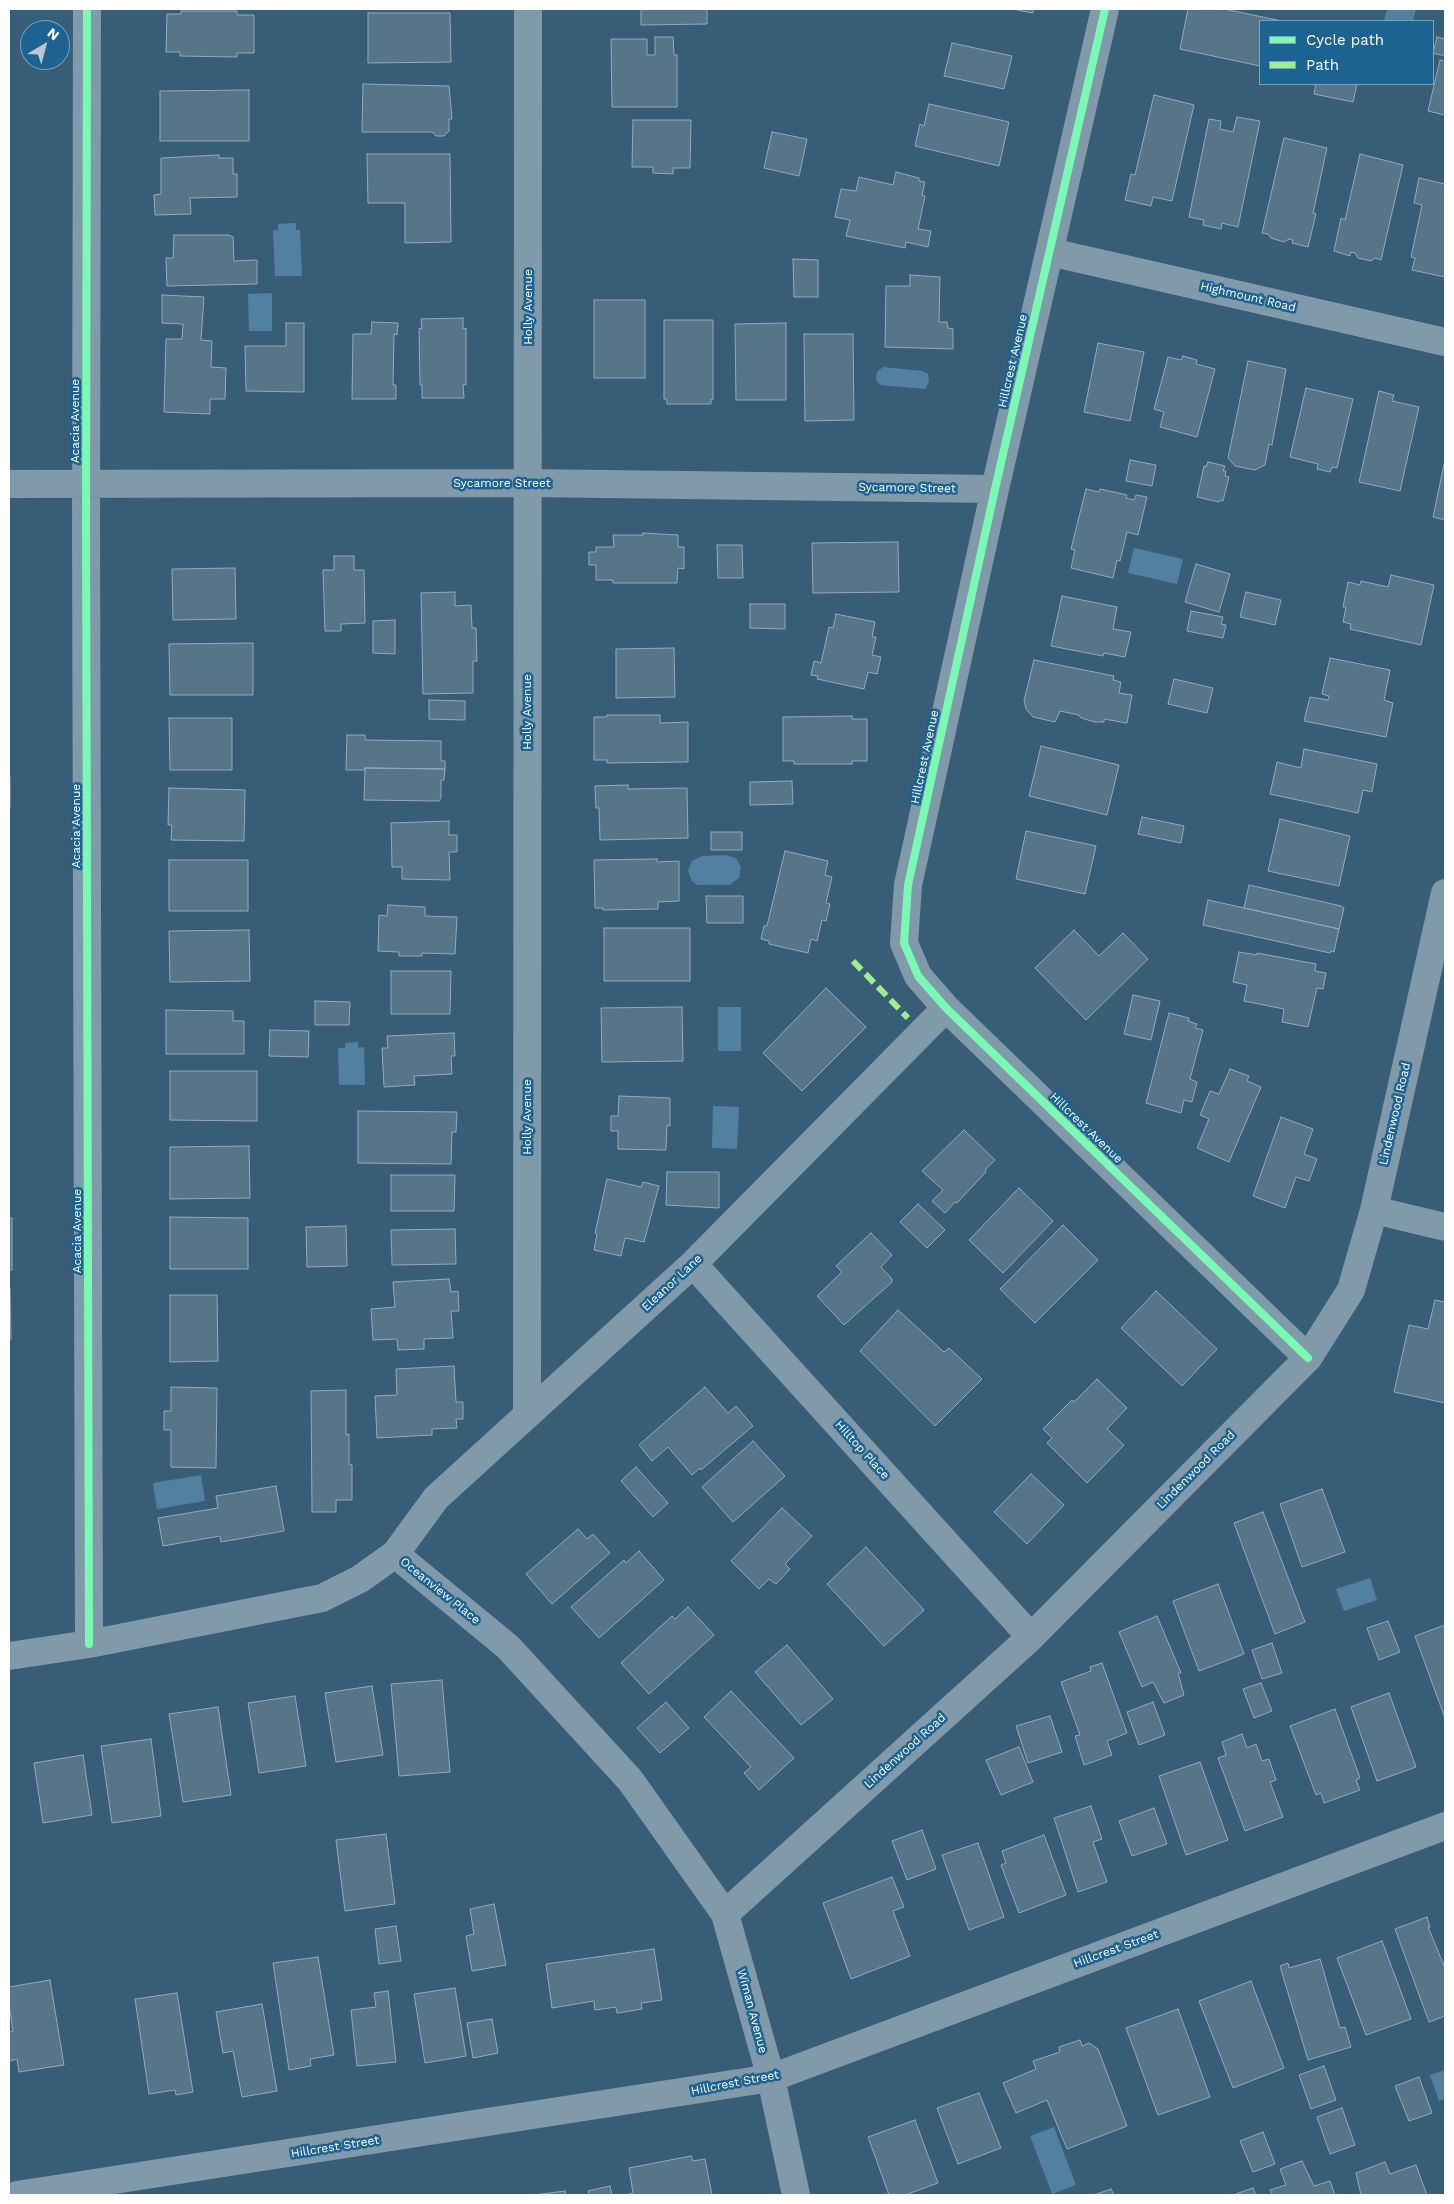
<!DOCTYPE html>
<style>
body{margin:0}
#map{position:relative;width:1454px;height:2204px;overflow:hidden;background:#385e77;font-family:"Work Sans",sans-serif}
canvas{display:block}
.frame{position:absolute;inset:0;border:10px solid #fff;pointer-events:none}
.legend{position:absolute;left:1259px;top:20px;width:175px;height:65px;box-sizing:border-box;background:#1d6392;border:1px solid #77a1be;margin:0;padding:6px 9px;list-style:none;font-size:15px;color:#fff}
.legend li{display:flex;align-items:center;gap:10px;height:25px}
.legend b{width:25px;border:1px solid #77a1be}
.north{position:absolute;left:20px;top:20px;width:50px;height:50px;box-sizing:border-box;background:#1d6392;border:1px solid #77a1be;border-radius:50%;rotate:37deg;font-size:14px;font-weight:700;line-height:20px;text-align:center;color:#fff}
.north::after{content:'';display:block;margin:auto;width:18px;height:22px;background:#b9c7cf;clip-path:polygon(50% 0,100% 100%,50% 72%,0 100%)}
</style>
<div id="map">
<canvas width="1454" height="2204"></canvas>
<div class="frame"></div>
<ul class="legend">
<li><b style="height:6px;background:#7af9b4"></b>Cycle path</li>
<li><b style="height:6px;background:#9fed91"></b>Path</li>
</ul>
<div class="north">N</div>
</div>
<script>
const g = document.querySelector('canvas').getContext('2d');
g.lineJoin = 'round';
function fill(path, color) {
  g.fillStyle = color;
  g.fill(path, 'evenodd');
}
function toPath(rows) {
  const path = new Path2D();
  for (const r of rows) {
    path.moveTo(r[0], r[1]);
    for (let i = 2; i < r.length; i += 2) path.lineTo(r[i], r[i + 1]);
  }
  return path;
}
function trace(path, color, width, dash) {
  g.strokeStyle = color;
  g.lineWidth = width;
  g.lineCap = dash ? 'butt' : 'round';
  g.setLineDash(dash || []);
  g.stroke(path);
}
function drawText(font, color, halo, rows, align = 'center') {
  g.font = font + ' "Work Sans",sans-serif';
  g.lineWidth = 5;
  g.setLineDash([]);
  g.textBaseline = 'middle';
  g.strokeStyle = halo;
  g.fillStyle = color;
  for (const [text, x, y, turn = 0] of rows) {
    g.save();
    g.translate(x, y);
    g.rotate((+turn || 0) * Math.PI / 180);
    g.textAlign = isNaN(turn) ? turn : align;
    if (halo) g.strokeText(text, 0, 0);
    g.fillText(text, 0, 0);
    g.restore();
  }
}
fill(toPath([
 [1387,9,1416,9,1413,21,1384,21],
 [296,223,296,230,300,230,302,276,275,276,273,230,278,230,278,224],
 [272,293,272,331,249,331,248,294],
 [883,367,922,371,928,374,929,382,925,389,880,385,876,379,877,372],
 [1134,548,1183,559,1177,584,1128,573],
 [702,856,725,855,736,858,741,867,739,878,730,885,697,885,692,881,688,871,692,861],
 [718,1007,741,1007,741,1051,718,1051],
 [358,1042,358,1048,364,1047,365,1085,339,1085,338,1048,345,1048,345,1043],
 [713,1106,739,1107,737,1149,712,1148],
 [201,1475,205,1501,157,1509,153,1483],
 [1370,1578,1377,1600,1344,1611,1336,1589],
 [1445,2070,1445,2099,1439,2101,1430,2075],
 [1054,2127,1076,2185,1052,2194,1030,2136]
]), '#5180a0');
const building = toPath([
 [641,9,707,9,707,24,641,25,641,9],
 [1012,9,1034,9,1033,13,1012,9],
 [1188,9,1224,9,1282,21,1260,21,1260,66,1180,49,1188,9],
 [181,11,237,11,237,15,254,15,254,53,237,53,237,57,180,56,180,52,166,52,167,14,181,14,181,11],
 [368,13,450,13,451,62,368,63,368,13],
 [655,37,673,37,674,55,677,55,677,107,612,107,611,39,647,39,647,55,655,55,655,37],
 [1437,37,1445,39,1445,56,1433,53,1437,37],
 [952,43,1012,56,1004,89,944,76,952,43],
 [1440,60,1445,61,1445,115,1428,111,1440,60],
 [363,84,449,86,452,119,449,119,449,131,444,136,436,136,432,132,362,132,363,84],
 [1316,84,1357,84,1353,102,1314,94,1316,84],
 [249,90,249,141,160,141,160,91,249,90],
 [1154,95,1194,105,1172,201,1153,197,1151,206,1125,200,1131,174,1135,175,1154,95],
 [929,104,1009,122,999,166,915,146,920,124,924,126,929,104],
 [1237,117,1260,121,1238,227,1222,223,1221,229,1203,225,1204,220,1189,217,1209,119,1221,121,1220,129,1233,132,1237,117],
 [633,120,691,120,690,168,673,168,673,174,653,173,653,167,632,167,633,120],
 [772,132,807,139,799,176,764,168,772,132],
 [1284,138,1327,148,1313,213,1316,214,1308,247,1292,243,1293,240,1289,239,1284,242,1271,238,1268,234,1262,233,1284,138],
 [367,154,450,154,451,242,405,243,405,203,368,203,367,154],
 [1360,154,1403,165,1381,260,1375,258,1371,261,1358,258,1355,253,1351,252,1350,256,1334,251,1341,218,1345,220,1360,154],
 [219,155,219,158,233,158,233,174,237,174,237,197,190,198,191,214,155,215,154,195,161,194,161,158,219,155],
 [896,172,919,178,919,181,925,182,922,195,925,196,918,229,931,231,928,247,906,242,905,248,846,236,850,220,835,217,841,189,856,191,859,177,893,185,896,172],
 [1419,178,1445,184,1445,277,1412,270,1415,258,1411,257,1422,205,1414,203,1419,178],
 [174,235,229,235,233,237,234,261,257,260,257,284,167,286,166,258,173,258,174,235],
 [793,259,818,260,818,297,794,297,793,259],
 [910,275,940,277,939,322,947,322,948,328,953,329,953,349,885,347,886,286,910,286,910,275],
 [162,295,204,297,201,340,212,341,211,367,226,368,225,399,210,399,210,414,164,412,166,339,182,339,183,324,162,323,162,295],
 [594,300,645,300,645,378,594,378,594,300],
 [463,318,463,329,466,328,466,385,463,384,464,398,422,398,422,385,420,385,419,328,422,329,421,319,463,318],
 [664,320,713,320,713,400,711,399,711,404,667,404,667,399,664,399,664,320],
 [372,322,398,323,397,335,394,334,393,385,396,385,396,399,352,399,353,334,371,334,372,322],
 [286,323,304,323,304,392,246,391,245,346,286,346,286,323],
 [786,323,786,400,736,400,735,324,786,323],
 [804,334,853,334,854,420,805,421,804,334],
 [1098,343,1144,352,1130,421,1084,412,1098,343],
 [1183,356,1197,360,1196,364,1215,369,1197,437,1160,427,1164,412,1154,409,1168,357,1181,360,1183,356],
 [1248,361,1286,369,1272,445,1269,444,1265,465,1255,470,1235,466,1228,458,1248,361],
 [1306,388,1353,399,1337,468,1332,467,1330,472,1317,469,1318,464,1290,457,1306,388],
 [1379,391,1394,395,1392,401,1419,407,1400,491,1359,482,1379,391],
 [1130,460,1156,465,1152,486,1126,481,1130,460],
 [1445,460,1445,520,1433,517,1445,460],
 [1208,462,1225,466,1223,471,1226,471,1225,476,1229,477,1223,501,1220,500,1219,502,1197,497,1204,466,1206,467,1208,462],
 [1086,489,1099,492,1100,489,1127,495,1126,498,1134,500,1136,495,1147,497,1138,535,1127,532,1120,561,1117,560,1113,578,1071,568,1075,550,1071,549,1086,489],
 [643,533,678,535,678,547,684,547,684,569,678,568,677,583,613,583,613,580,596,580,596,565,589,565,589,552,596,552,596,547,614,547,613,535,643,535,643,533],
 [898,542,899,592,813,593,812,543,898,542],
 [717,545,742,545,743,578,718,578,717,545],
 [334,556,354,556,354,570,364,570,365,623,341,624,341,631,325,631,323,570,334,570,334,556],
 [1196,564,1230,574,1219,612,1185,602,1196,564],
 [235,568,236,619,173,620,172,569,235,568],
 [1391,575,1434,585,1421,645,1350,629,1351,624,1343,622,1346,607,1343,607,1348,582,1360,585,1361,581,1388,587,1391,575],
 [455,592,455,606,471,605,472,628,476,628,477,661,473,661,473,693,423,694,421,593,455,592],
 [1246,592,1281,600,1275,625,1240,617,1246,592],
 [1062,596,1117,607,1113,629,1131,632,1125,657,1104,653,1103,656,1051,646,1062,596],
 [750,604,785,604,785,629,750,628,750,604],
 [1191,611,1223,617,1221,624,1226,625,1223,638,1187,631,1191,611],
 [836,614,875,622,872,637,876,637,872,655,881,657,877,674,868,672,864,689,817,679,818,676,811,675,814,661,821,663,829,627,833,628,836,614],
 [395,620,395,654,373,653,373,621,395,620],
 [253,643,253,695,170,695,169,644,253,643],
 [674,648,675,697,616,698,616,649,674,648],
 [1330,658,1390,670,1384,700,1393,703,1386,737,1304,721,1310,697,1328,700,1329,696,1322,694,1330,658],
 [1034,660,1114,676,1113,680,1121,682,1119,693,1132,695,1127,723,1104,719,1104,722,1095,722,1081,718,1079,715,1060,711,1055,722,1033,717,1026,709,1024,701,1034,660],
 [1174,679,1213,688,1207,713,1168,704,1174,679],
 [429,700,465,701,465,720,429,719,429,700],
 [607,715,660,715,660,723,688,722,688,762,607,763,607,760,594,760,594,717,607,717,607,715],
 [852,716,852,719,867,719,867,761,852,761,852,764,794,764,794,761,783,761,783,717,852,716],
 [169,718,232,718,232,770,170,770,169,718],
 [347,735,365,735,365,740,441,741,441,761,445,761,445,769,365,768,365,770,346,770,347,735],
 [1041,746,1119,765,1107,815,1029,796,1041,746],
 [1304,749,1377,764,1372,792,1363,790,1358,813,1270,794,1277,762,1301,768,1304,749],
 [365,768,445,769,444,780,441,780,441,798,439,801,364,800,365,768],
 [9,777,10,777,10,808,9,809,9,777],
 [792,781,793,804,750,805,750,782,792,781],
 [628,785,628,789,687,788,688,838,600,840,599,808,596,808,595,786,628,785],
 [169,788,245,790,244,841,171,840,172,825,168,825,169,788],
 [1142,817,1184,826,1181,843,1138,834,1142,817],
 [1280,819,1350,836,1339,886,1268,871,1280,819],
 [449,821,449,835,457,835,457,852,449,852,450,880,402,879,402,867,392,867,391,823,449,821],
 [1026,831,1096,846,1085,894,1016,879,1026,831],
 [711,832,742,832,742,850,711,850,711,832],
 [785,851,828,861,825,875,832,877,826,903,830,904,826,921,822,920,817,941,811,939,808,953,769,944,769,941,761,939,764,926,767,926,785,851],
 [657,859,657,862,679,861,679,901,658,902,658,909,603,910,603,908,595,908,594,860,657,859],
 [169,860,248,860,248,911,169,911,169,860],
 [1249,885,1341,906,1344,908,1339,929,1244,908,1249,885],
 [706,896,743,896,743,923,707,923,706,896],
 [1208,900,1339,929,1334,952,1331,951,1330,953,1203,925,1208,900],
 [388,905,425,907,425,916,457,917,455,954,422,953,422,956,399,956,399,952,378,951,379,915,387,916,388,905],
 [604,928,690,928,690,981,604,981,604,928],
 [249,930,250,981,170,982,169,931,249,930],
 [1074,930,1099,956,1123,933,1148,959,1086,1020,1035,968,1074,930],
 [1239,952,1257,955,1257,953,1316,964,1315,971,1326,973,1323,989,1317,988,1308,1027,1282,1022,1284,1009,1244,1001,1247,985,1233,982,1239,952],
 [391,971,451,971,450,1014,391,1014,391,971],
 [826,988,866,1027,802,1091,763,1053,826,988],
 [1133,995,1160,1001,1151,1040,1124,1034,1133,995],
 [315,1001,350,1002,349,1025,315,1025,315,1001],
 [682,1007,683,1061,602,1062,601,1008,682,1007],
 [166,1010,233,1011,233,1021,244,1021,244,1054,166,1054,166,1010],
 [1169,1013,1189,1018,1188,1021,1197,1024,1195,1028,1203,1030,1190,1079,1197,1082,1192,1102,1184,1100,1181,1113,1146,1103,1169,1013],
 [270,1030,309,1031,308,1057,269,1056,270,1030],
 [454,1033,455,1056,451,1056,452,1074,414,1076,415,1085,384,1087,382,1048,388,1048,387,1036,454,1033],
 [1230,1069,1249,1076,1247,1081,1261,1087,1229,1162,1197,1148,1209,1119,1200,1115,1210,1091,1219,1094,1230,1069],
 [170,1071,257,1071,257,1121,170,1120,170,1071],
 [619,1096,670,1098,670,1126,667,1125,666,1150,618,1149,618,1131,611,1131,611,1116,618,1116,619,1096],
 [358,1111,457,1112,456,1132,452,1132,451,1164,358,1163,358,1111],
 [1281,1117,1313,1129,1304,1154,1317,1159,1309,1181,1296,1177,1285,1208,1253,1196,1281,1117],
 [964,1130,995,1160,985,1170,986,1172,957,1203,955,1202,945,1213,932,1201,943,1190,922,1171,964,1130],
 [249,1146,250,1198,170,1199,170,1147,249,1146],
 [667,1172,719,1172,719,1208,666,1205,667,1172],
 [391,1175,455,1175,454,1211,391,1211,391,1175],
 [607,1179,641,1187,643,1182,659,1186,644,1242,625,1238,621,1256,594,1250,597,1234,595,1233,607,1179],
 [1019,1188,1053,1221,1003,1273,969,1240,1019,1188],
 [918,1204,945,1230,927,1248,900,1222,918,1204],
 [170,1217,248,1218,248,1269,170,1269,170,1217],
 [9,1218,12,1218,12,1270,9,1270,9,1218],
 [1063,1225,1098,1260,1035,1323,1000,1289,1063,1225],
 [346,1226,347,1266,307,1267,306,1227,346,1226],
 [455,1229,456,1264,392,1265,391,1230,455,1229],
 [871,1233,892,1255,881,1267,892,1279,892,1282,844,1325,817,1296,842,1272,836,1266,871,1233],
 [449,1279,451,1292,458,1291,459,1311,451,1311,453,1338,424,1339,424,1349,398,1350,397,1339,373,1340,371,1309,395,1307,393,1282,449,1279],
 [9,1288,10,1288,11,1339,9,1340,9,1288],
 [1156,1291,1217,1349,1182,1386,1121,1328,1156,1291],
 [170,1295,217,1295,218,1361,170,1362,170,1295],
 [1435,1300,1445,1302,1445,1403,1394,1392,1409,1325,1428,1329,1435,1300],
 [898,1310,944,1352,949,1348,982,1379,935,1426,860,1351,898,1310],
 [454,1366,456,1402,463,1402,463,1419,456,1419,457,1428,432,1429,432,1435,377,1438,375,1396,397,1395,396,1369,454,1366],
 [1097,1379,1127,1408,1107,1429,1124,1445,1087,1483,1047,1443,1052,1438,1043,1429,1072,1400,1074,1402,1097,1379],
 [171,1387,217,1388,216,1468,171,1467,171,1430,164,1430,164,1411,171,1411,171,1387],
 [705,1387,728,1413,736,1406,753,1426,701,1470,700,1468,692,1475,668,1447,652,1461,639,1445,705,1387],
 [346,1390,346,1435,349,1434,349,1464,352,1465,352,1500,336,1500,336,1512,312,1512,311,1391,346,1390],
 [753,1441,785,1476,733,1522,702,1487,753,1441],
 [636,1467,668,1503,653,1517,621,1481,636,1467],
 [1031,1474,1064,1505,1027,1544,994,1512,1031,1474],
 [276,1486,284,1531,221,1542,220,1536,163,1546,158,1518,218,1508,216,1496,276,1486],
 [1322,1489,1345,1552,1302,1567,1280,1504,1322,1489],
 [782,1508,812,1536,785,1564,790,1569,776,1584,769,1579,759,1589,731,1561,782,1508],
 [1263,1512,1305,1622,1275,1634,1234,1523,1263,1512],
 [578,1529,587,1539,593,1534,610,1553,552,1604,526,1574,578,1529],
 [866,1547,924,1610,884,1646,827,1584,866,1547],
 [639,1551,664,1580,599,1638,571,1607,624,1560,626,1563,639,1551],
 [1218,1584,1244,1654,1199,1671,1173,1601,1218,1584],
 [688,1607,714,1635,649,1694,621,1663,672,1616,675,1619,688,1607],
 [1157,1616,1181,1673,1178,1673,1184,1695,1164,1703,1153,1682,1142,1687,1119,1632,1157,1616],
 [1388,1621,1400,1652,1379,1660,1367,1628,1388,1621],
 [1445,1625,1445,1718,1415,1636,1445,1625],
 [1272,1643,1282,1673,1262,1679,1252,1650,1272,1643],
 [787,1645,833,1699,801,1725,755,1672,787,1645],
 [1102,1663,1127,1733,1107,1741,1112,1755,1084,1765,1075,1736,1080,1735,1061,1682,1091,1671,1090,1667,1102,1663],
 [442,1680,450,1772,399,1776,391,1684,442,1680],
 [1261,1683,1272,1711,1254,1718,1243,1689,1261,1683],
 [372,1686,383,1755,336,1762,325,1693,372,1686],
 [731,1691,794,1758,759,1790,744,1773,751,1767,704,1717,731,1691],
 [1389,1693,1416,1767,1377,1781,1351,1707,1389,1693],
 [295,1696,306,1766,259,1773,248,1703,295,1696],
 [666,1702,689,1728,660,1753,637,1728,666,1702],
 [1153,1702,1165,1735,1139,1745,1127,1712,1153,1702],
 [218,1707,231,1795,183,1802,169,1714,218,1707],
 [1335,1709,1360,1778,1356,1780,1360,1790,1324,1803,1321,1793,1316,1795,1290,1726,1335,1709],
 [1050,1716,1062,1752,1028,1763,1016,1726,1050,1716],
 [1242,1734,1247,1748,1256,1744,1262,1761,1269,1759,1276,1780,1270,1782,1283,1817,1245,1831,1218,1758,1226,1755,1222,1742,1242,1734],
 [151,1739,161,1816,112,1823,101,1746,151,1739],
 [1019,1747,1033,1782,1001,1795,986,1760,1019,1747],
 [83,1755,92,1815,43,1823,34,1763,83,1755],
 [1200,1762,1228,1840,1186,1855,1159,1776,1200,1762],
 [1091,1806,1102,1839,1093,1842,1107,1882,1078,1892,1054,1818,1091,1806],
 [1154,1808,1167,1844,1132,1856,1119,1821,1154,1808],
 [922,1830,936,1869,907,1880,892,1841,922,1830],
 [386,1834,395,1904,345,1911,336,1840,386,1834],
 [1044,1835,1066,1895,1019,1913,1001,1865,1006,1863,1002,1851,1044,1835],
 [978,1843,1004,1917,969,1930,942,1855,978,1843],
 [892,1877,904,1907,893,1911,910,1956,851,1979,823,1903,892,1877],
 [494,1904,506,1965,472,1971,466,1936,474,1934,470,1909,494,1904],
 [1427,1917,1430,1927,1428,1927,1445,1968,1445,2016,1429,2022,1395,1929,1427,1917],
 [396,1926,401,1961,379,1964,375,1929,396,1926],
 [1382,1941,1411,2019,1366,2035,1337,1958,1382,1941],
 [654,1949,662,2000,641,2003,642,2009,617,2013,616,2007,595,2010,594,2001,552,2008,546,1964,654,1949],
 [318,1957,334,2055,310,2059,311,2066,289,2070,273,1963,318,1957],
 [1320,1959,1340,2028,1345,2027,1351,2047,1308,2060,1280,1966,1288,1963,1289,1968,1320,1959],
 [50,1980,64,2065,19,2072,17,2059,9,2061,9,2032,13,2031,9,2005,9,1987,50,1980],
 [1251,1981,1284,2068,1233,2088,1199,2001,1251,1981],
 [455,1988,466,2056,425,2063,414,1994,455,1988],
 [388,1991,396,2062,357,2066,351,2010,376,2007,374,1993,388,1991],
 [177,1993,193,2092,176,2095,175,2090,149,2094,135,1999,177,1993],
 [262,2004,277,2091,242,2097,233,2051,223,2053,216,2012,262,2004],
 [1178,2009,1210,2097,1158,2115,1126,2028,1178,2009],
 [492,2019,498,2053,473,2058,467,2023,492,2019],
 [1080,2040,1082,2046,1089,2043,1098,2049,1127,2126,1067,2149,1047,2100,1016,2113,1003,2083,1036,2069,1033,2061,1060,2052,1059,2047,1080,2040],
 [1324,2066,1336,2100,1311,2109,1299,2075,1324,2066],
 [1419,2077,1432,2113,1409,2121,1395,2086,1419,2077],
 [979,2093,1001,2148,958,2164,937,2108,979,2093],
 [1342,2108,1355,2145,1330,2154,1317,2117,1342,2108],
 [915,2120,938,2183,905,2195,889,2195,868,2137,915,2120],
 [1263,2132,1275,2164,1253,2172,1240,2141,1263,2132],
 [691,2156,693,2161,705,2159,712,2195,626,2195,633,2193,629,2168,691,2156],
 [1302,2161,1314,2186,1330,2181,1335,2195,1272,2195,1270,2190,1286,2185,1280,2169,1302,2161],
 [1385,2162,1390,2174,1416,2165,1427,2195,1361,2195,1356,2173,1385,2162],
 [610,2186,612,2195,589,2195,588,2191,610,2186],
 [1253,2188,1256,2195,1233,2195,1253,2188],
 [1111,2189,1114,2195,1094,2195,1111,2189],
 [565,2191,566,2195,534,2195,565,2191]
]);
fill(building, '#567588');
trace(building, '#95aab8', 1);
trace(toPath([
 [87,9,86,527,89,1644],
 [1105,9,995,489,908,885,904,943,918,976,946,1008,1308,1358],
 [1050,252,1445,342],
 [9,484,527,483,995,489],
 [1374,1210,1445,1227],
 [693,1264,1031,1637],
 [527,1415,528,9],
 [395,1554,436,1498,693,1264,946,1008],
 [9,1656,89,1644,322,1598,360,1579,395,1554,508,1647,630,1780,725,1914,771,2078,796,2195],
 [725,1914,1031,1637,1308,1358,1351,1290,1374,1210,1445,893],
 [17,2195,771,2078,1445,1826]
]), '#809aaa', 28);
trace(toPath([
 [853,961,908,1018]
]), '#9fed91', 6, [12, 6]);
trace(toPath([
 [87,9,86,527,89,1644],
 [1105,9,995,489,908,885,904,943,918,976,946,1008,1308,1358]
]), '#7af9b4', 8);
drawText('12px', '#fff', '#1d6392', [
 ["Highmount Road",1248,297,13],
 ["Holly Avenue",528,307,-90],
 ["Hillcrest Avenue",1013,361,-77],
 ["Acacia Avenue",75,421,-90],
 ["Sycamore Street",502,483],
 ["Sycamore Street",907,488,1],
 ["Holly Avenue",527,712,-90],
 ["Hillcrest Avenue",925,757,-78],
 ["Acacia Avenue",76,826,-90],
 ["Lindenwood Road",1395,1114,-77],
 ["Holly Avenue",527,1117,-90],
 ["Hillcrest Avenue",1086,1128,44],
 ["Acacia Avenue",77,1231,-90],
 ["Eleanor Lane",672,1283,-43],
 ["Hilltop Place",862,1450,48],
 ["Lindenwood Road",1196,1470,-45],
 ["Oceanview Place",440,1591,39],
 ["Lindenwood Road",905,1751,-42],
 ["Hillcrest Street",1116,1949,-20],
 ["Wiman Avenue",752,2011,75],
 ["Hillcrest Street",735,2083,-11],
 ["Hillcrest Street",335,2147,-9]
]);
</script>
